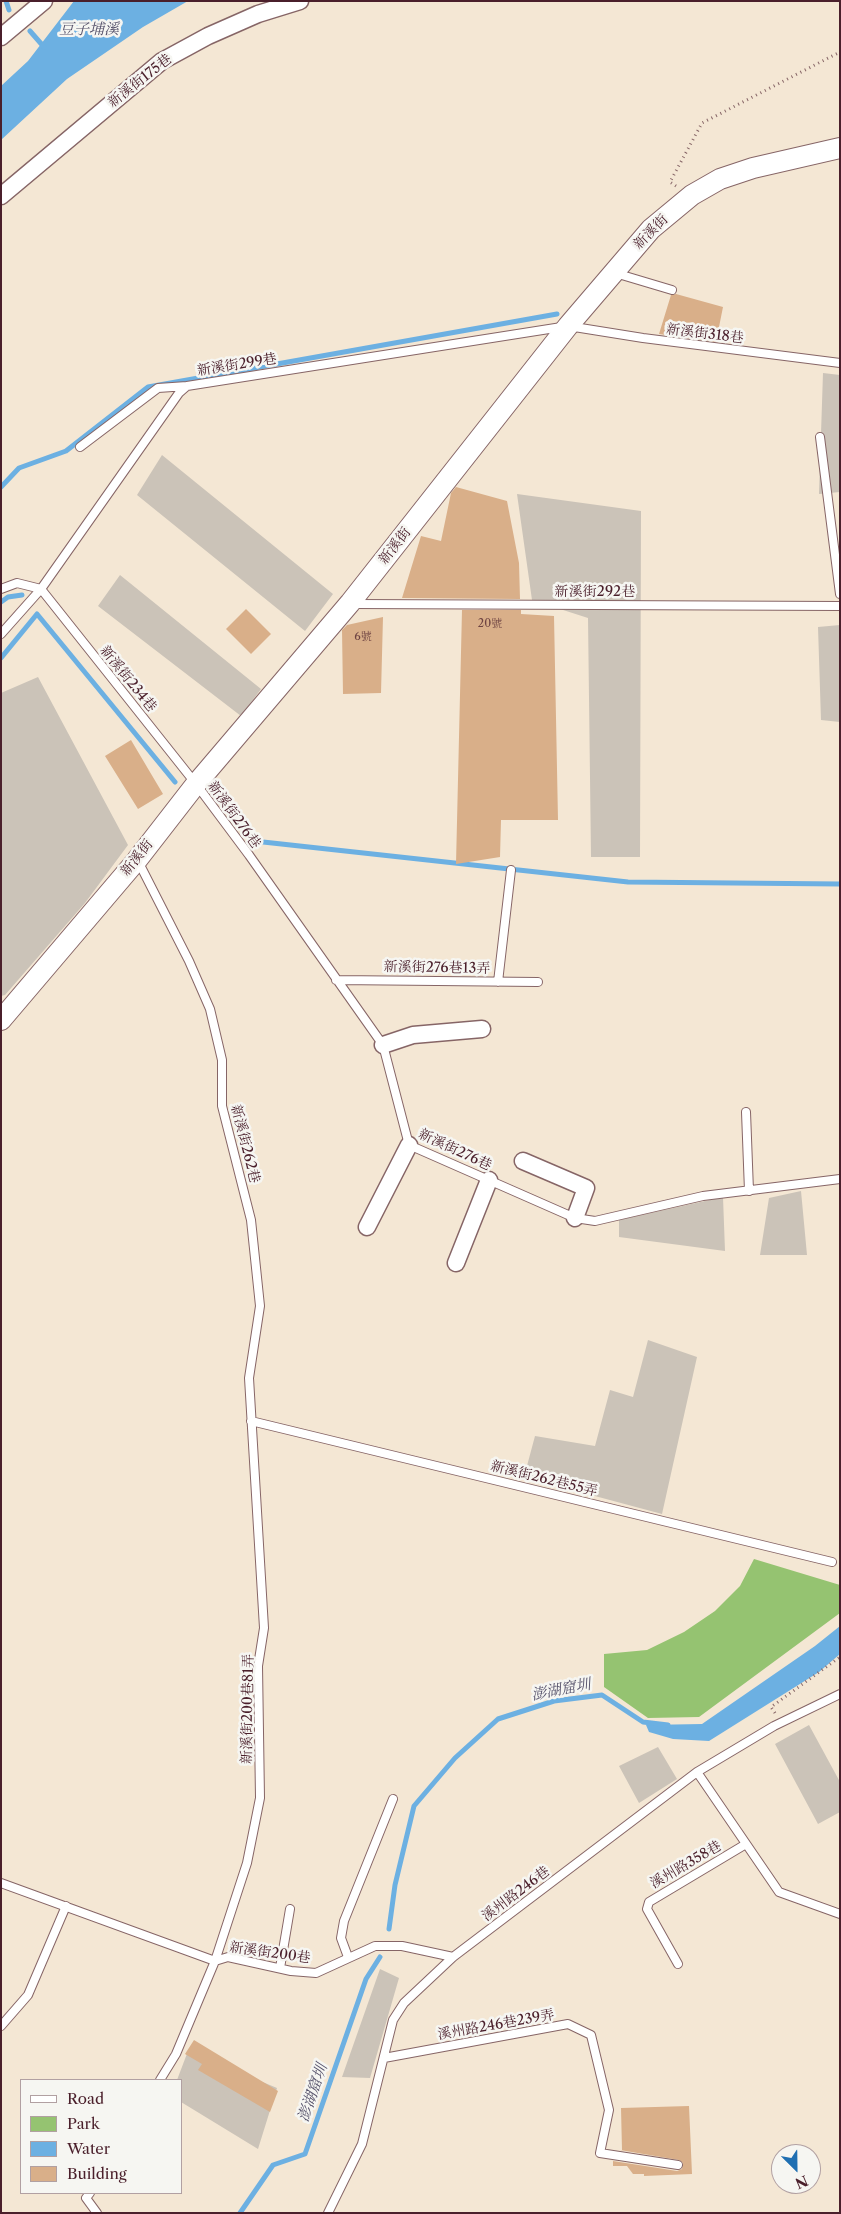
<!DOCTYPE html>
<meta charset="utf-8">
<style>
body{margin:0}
#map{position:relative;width:841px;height:2214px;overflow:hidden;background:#f4e7d4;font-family:"Libre Caslon Text",serif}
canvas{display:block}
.frame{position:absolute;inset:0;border:2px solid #4a1f2b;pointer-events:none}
.legend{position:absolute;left:20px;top:2079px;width:162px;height:115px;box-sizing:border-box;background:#f6f6f2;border:1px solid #b1a0a2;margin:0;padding:6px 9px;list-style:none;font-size:15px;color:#4a1f2b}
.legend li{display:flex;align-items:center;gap:10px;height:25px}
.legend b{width:25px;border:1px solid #b1a0a2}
.north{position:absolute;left:771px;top:2144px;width:50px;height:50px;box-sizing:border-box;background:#f6f6f2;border:1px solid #b1a0a2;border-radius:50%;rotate:157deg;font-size:14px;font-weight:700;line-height:20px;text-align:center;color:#4a1f2b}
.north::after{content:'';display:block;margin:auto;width:18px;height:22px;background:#1f6fb2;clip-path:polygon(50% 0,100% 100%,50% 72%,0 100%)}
</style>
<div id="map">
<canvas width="841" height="2214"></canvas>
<div class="frame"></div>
<ul class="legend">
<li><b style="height:6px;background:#fff"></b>Road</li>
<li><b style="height:14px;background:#95c371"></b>Park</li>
<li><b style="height:14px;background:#6cb0e2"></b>Water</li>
<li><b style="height:14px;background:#d9af89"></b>Building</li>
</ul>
<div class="north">N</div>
</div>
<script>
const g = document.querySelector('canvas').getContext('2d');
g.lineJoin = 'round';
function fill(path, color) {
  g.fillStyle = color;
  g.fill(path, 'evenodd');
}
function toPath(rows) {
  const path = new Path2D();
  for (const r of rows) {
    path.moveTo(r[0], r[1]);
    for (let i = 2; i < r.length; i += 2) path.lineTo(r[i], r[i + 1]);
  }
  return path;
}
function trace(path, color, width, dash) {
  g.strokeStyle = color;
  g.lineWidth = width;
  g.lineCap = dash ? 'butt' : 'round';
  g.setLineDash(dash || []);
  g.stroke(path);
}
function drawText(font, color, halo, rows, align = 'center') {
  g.font = font + ' "Libre Caslon Text","Noto Serif TC",serif';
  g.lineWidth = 5;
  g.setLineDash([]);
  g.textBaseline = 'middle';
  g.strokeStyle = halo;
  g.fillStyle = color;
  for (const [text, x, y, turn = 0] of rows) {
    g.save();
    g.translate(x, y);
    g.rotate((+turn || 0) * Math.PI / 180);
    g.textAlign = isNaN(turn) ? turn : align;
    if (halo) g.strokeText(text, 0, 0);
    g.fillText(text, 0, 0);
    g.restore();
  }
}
fill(toPath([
 [823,373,840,375,840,492,819,494],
 [162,455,333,594,305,631,137,495],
 [517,494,641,511,640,857,591,857,588,618,532,600],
 [120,575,261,689,241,716,98,606],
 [840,625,840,722,821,720,818,627],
 [38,677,128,845,85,903,5,995,1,996,1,693],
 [801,1191,807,1255,760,1255,769,1198],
 [723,1197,725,1251,619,1237,619,1220],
 [648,1340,697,1357,662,1514,524,1477,535,1436,595,1446,610,1390,633,1397],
 [809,1725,840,1782,840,1812,818,1824,775,1744],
 [658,1747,677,1779,639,1803,619,1766],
 [380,1969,399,1978,370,2078,342,2077],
 [188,2051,277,2088,258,2149,181,2102,181,2080,177,2080]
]), '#cbc3b8');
fill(toPath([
 [754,1559,840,1585,840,1613,699,1717,648,1718,604,1687,604,1654,647,1650,684,1632,715,1611,740,1586]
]), '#95c371');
fill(toPath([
 [74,1,188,1,143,27,67,79,1,140,1,86,28,61],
 [840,1626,840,1654,819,1672,709,1741,673,1739,649,1732,646,1725,702,1724,815,1646]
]), '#6cb0e2');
trace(toPath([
 [6,1,9,10],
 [30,31,44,47],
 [1,487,19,468,66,451,148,387,557,314],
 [1,602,8,597,22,595],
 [1,658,37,614,175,782],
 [254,841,628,882,840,884],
 [389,1929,395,1885,414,1806,455,1758,498,1719,554,1701,602,1695,643,1722,668,1725],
 [240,2213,273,2165,305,2154,366,1979,380,1957]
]), '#6cb0e2', 5);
fill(toPath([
 [676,294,723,307,716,342,659,334,671,295],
 [456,487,507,501,519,563,520,599,402,598,421,536,441,541,451,493],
 [246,609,271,634,251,654,226,629],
 [462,610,521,610,521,614,554,616,558,820,501,820,500,857,456,864],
 [383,617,381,693,343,694,342,630,347,625],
 [131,740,163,794,138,809,105,756],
 [194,2040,278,2091,270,2112,198,2070,202,2064,185,2054],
 [689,2106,692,2174,644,2176,644,2174,633,2174,627,2166,613,2166,613,2161,677,2171,682,2169,683,2163,679,2160,620,2150,622,2150,621,2108]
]), '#d9af89');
const service = toPath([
 [615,273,672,290],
 [820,437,840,594],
 [80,447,158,388,187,386],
 [1,589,17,583,41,589,196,784,249,855,383,1045,409,1145,575,1218,595,1221,703,1196,840,1179],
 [354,604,840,606],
 [1,634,41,589,179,393,187,386,568,326,643,338,840,363],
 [138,861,189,961,210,1009,222,1060,222,1106,251,1220,260,1306,249,1378,264,1628,258,1666,260,1798,247,1863,215,1961,176,2054,160,2080],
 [336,980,538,982],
 [498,982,511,870],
 [746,1112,749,1191],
 [251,1421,832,1562],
 [697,1772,779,1892,840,1914],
 [1,1883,215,1961,228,1957,291,1971,316,1973,375,1946,402,1946,453,1957],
 [348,1957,341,1938,344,1921,393,1799],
 [678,1964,647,1909,649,1902,746,1844],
 [280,1968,290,1909],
 [1,2026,28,1995,66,1906],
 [384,2058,568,2024,591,2035,609,2110,600,2153,678,2165],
 [90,2193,86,2198,97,2213],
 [328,2213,362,2144,393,2020,404,2003,453,1957,697,1772,774,1726,840,1694]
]);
const minor = toPath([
 [1,37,44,1],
 [1,196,162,61,208,36,258,14,300,1],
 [383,1045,413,1035,482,1029],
 [523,1161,586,1188,575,1218],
 [367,1227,409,1145],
 [456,1263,489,1180]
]);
const tertiary = toPath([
 [1,1020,137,860,196,784,350,603,568,326,651,229,692,195,720,179,753,168,840,148]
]);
trace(service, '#866566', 10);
trace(minor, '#866566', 19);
trace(tertiary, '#866566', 22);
trace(toPath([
 [676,186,670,182,702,123,840,52],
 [775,1713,771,1707,840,1657]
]), '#866566', 3, [1, 4]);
trace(service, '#fff', 8);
trace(minor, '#fff', 16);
trace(tertiary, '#fff', 20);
drawText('11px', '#6e4342', null, [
 ["20號",490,624],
 ["6號",363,637]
]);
drawText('14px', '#4a1f2b', '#f6f6f2', [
 ["新溪街175巷",140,81,-38],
 ["新溪街",651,232,-45],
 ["新溪街318巷",705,334,7],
 ["新溪街299巷",237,365,-9],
 ["新溪街",395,546,-52],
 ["新溪街292巷",595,592],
 ["新溪街234巷",128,679,51],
 ["新溪街276巷",234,815,54],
 ["新溪街",137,858,-51],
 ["新溪街276巷13弄",437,968,1],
 ["新溪街262巷",245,1144,76],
 ["新溪街276巷",455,1150,25],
 ["新溪街262巷55弄",544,1479,14],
 ["新溪街200巷81弄",248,1709,-89],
 ["溪州路358巷",686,1865,-30],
 ["溪州路246巷",516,1894,-37],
 ["新溪街200巷",270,1953,8],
 ["溪州路246巷239弄",496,2025,-10]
]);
drawText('italic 15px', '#56526b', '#f6f6f2', [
 ["豆子埔溪",89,30],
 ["澎湖窟圳",561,1690,-11],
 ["澎湖窟圳",313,2093,-71]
]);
</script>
